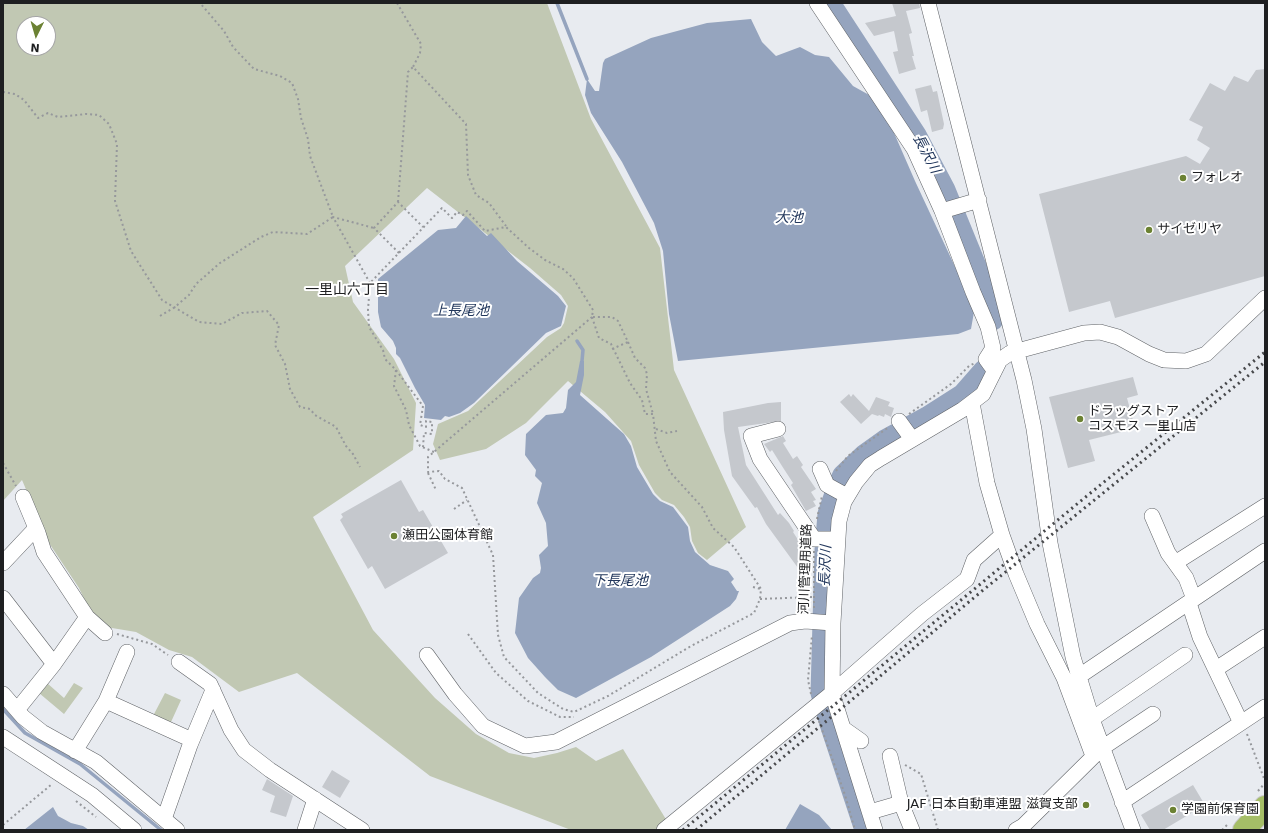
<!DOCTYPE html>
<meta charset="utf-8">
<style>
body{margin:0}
#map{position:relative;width:1268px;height:833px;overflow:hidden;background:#e8ebf0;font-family:"DejaVu Sans",sans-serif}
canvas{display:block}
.frame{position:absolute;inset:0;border:4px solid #1e1f21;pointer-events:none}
.north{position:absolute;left:16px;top:16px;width:40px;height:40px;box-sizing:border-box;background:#fff;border:1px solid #a5a5a6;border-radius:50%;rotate:185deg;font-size:11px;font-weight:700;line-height:16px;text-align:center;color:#1e1f21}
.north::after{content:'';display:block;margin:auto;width:14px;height:18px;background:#6c8233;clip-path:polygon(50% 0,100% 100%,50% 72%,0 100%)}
</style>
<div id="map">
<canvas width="1268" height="833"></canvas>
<div class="frame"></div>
<div class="north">N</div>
</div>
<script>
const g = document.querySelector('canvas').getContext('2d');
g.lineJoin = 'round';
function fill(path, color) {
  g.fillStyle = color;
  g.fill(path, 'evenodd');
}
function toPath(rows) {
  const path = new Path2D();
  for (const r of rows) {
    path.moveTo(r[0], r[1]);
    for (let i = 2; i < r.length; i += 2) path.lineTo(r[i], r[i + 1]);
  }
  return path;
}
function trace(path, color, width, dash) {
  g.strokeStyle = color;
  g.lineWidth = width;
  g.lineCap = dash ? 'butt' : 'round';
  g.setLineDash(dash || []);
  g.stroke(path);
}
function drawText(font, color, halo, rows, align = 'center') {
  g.font = font + ' "DejaVu Sans","Noto Sans JP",sans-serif';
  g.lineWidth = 4;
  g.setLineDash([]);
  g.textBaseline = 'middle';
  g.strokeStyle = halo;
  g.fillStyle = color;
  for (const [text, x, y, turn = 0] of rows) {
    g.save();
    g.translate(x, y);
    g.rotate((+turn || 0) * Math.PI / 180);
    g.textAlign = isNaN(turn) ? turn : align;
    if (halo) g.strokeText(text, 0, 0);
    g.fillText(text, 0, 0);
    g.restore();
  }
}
fill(toPath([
 [3,3,547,3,591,119,660,248,674,370,746,527,707,560,698,553,692,541,690,527,684,517,674,505,662,500,655,493,639,465,631,441,605,412,568,381,526,423,486,449,440,460,433,444,438,424,468,411,547,337,561,328,564,323,568,306,561,295,530,268,427,188,345,266,353,302,394,359,416,403,413,450,313,517,373,630,435,698,476,734,509,753,534,758,557,753,576,747,596,761,623,749,667,821,657,830,571,830,430,776,297,673,239,692,192,657,169,650,136,632,106,627,90,611,79,588,49,543,22,480,3,501],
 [24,24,48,24,48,48,24,48],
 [47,683,64,698,74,683,83,688,64,714,39,693],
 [165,693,181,700,171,722,153,716]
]), '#c1c8b3');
fill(toPath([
 [751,19,762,42,776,56,800,47,815,55,829,57,853,86,871,96,891,126,915,181,971,301,974,312,971,329,958,334,678,361,669,314,663,251,654,223,622,162,591,113,585,95,587,79,595,91,599,91,603,63,605,59,651,38,707,23],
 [466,216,487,236,491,233,517,261,558,296,566,306,561,326,546,333,474,403,460,413,449,417,445,416,441,420,424,418,425,405,415,388,400,358,396,354,396,348,393,341,381,327,378,312,378,279,438,230,456,228],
 [580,361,584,361,584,375,580,395,624,434,631,446,637,467,653,494,660,501,673,507,688,527,690,541,695,552,710,565,728,571,734,579,731,582,737,591,739,591,736,599,730,606,651,657,576,698,558,690,545,677,528,658,515,633,519,598,533,578,540,573,541,568,539,555,548,546,546,523,537,503,542,483,535,476,536,470,525,455,526,434,546,415,563,413,566,408,568,390,576,382],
 [800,804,819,815,832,830,785,830],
 [53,807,58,816,71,823,83,826,89,830,24,830]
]), '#95a4be');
trace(toPath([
 [557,3,587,79],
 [577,341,583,350,582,361],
 [3,709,25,733,80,764,161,830]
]), '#95a4be', 3.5);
trace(toPath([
 [830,3,916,135,945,190,976,266,993,320],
 [865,830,831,727,821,693,825,550,828,514,837,488,843,475,864,455,885,440,927,417,963,394,984,370]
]), '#95a4be', 21);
fill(toPath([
 [892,3,919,3,920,8,906,11,912,33,909,34,914,56,912,56,916,69,899,74,893,52,898,51,894,31,874,36,865,23,896,16],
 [1265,69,1265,276,1115,318,1110,301,1069,312,1039,194,1186,156,1200,164,1210,148,1197,140,1203,127,1189,120,1210,83,1225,91,1234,76,1248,82,1256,70],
 [931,85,933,92,937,91,944,124,943,129,932,132,927,110,921,112,915,89],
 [1133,377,1138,395,1127,398,1134,424,1121,432,1089,440,1095,461,1068,468,1049,397],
 [849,394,851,397,853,394,869,411,876,397,890,402,888,406,894,408,891,417,885,414,884,417,879,415,878,416,872,414,861,424,840,402],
 [781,402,781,421,738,427,746,465,778,515,780,513,789,523,794,531,793,532,804,549,801,552,806,562,798,568,766,524,757,507,755,508,732,476,724,430,723,412,768,403],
 [783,436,786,441,783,443,793,459,797,456,803,465,801,467,816,489,811,492,816,500,813,501,816,506,806,511,791,485,793,483,782,466,772,450,770,452,764,444],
 [401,480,419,512,423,510,448,553,385,589,372,566,368,569,340,520,343,517,341,514],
 [332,770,350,781,340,798,322,787],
 [267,779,293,796,286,817,270,812,275,796,262,790],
 [1193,785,1205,805,1163,830,1150,830,1141,815]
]), '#c5c8cd');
const minor = toPath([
 [817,3,914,149,942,211,973,292,988,327,993,348,986,359,994,370],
 [928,3,1024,380,1034,429,1050,543,1073,657,1092,719,1133,830],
 [942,211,979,200],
 [972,403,987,483,1002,535,1016,574,1037,624,1064,678,1093,756],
 [899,421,912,439],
 [778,429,751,436,760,459,814,539,838,539],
 [820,469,827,485,847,496],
 [23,497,38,533,44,552,87,617,105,633],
 [1152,516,1168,553,1186,578,1194,599],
 [3,563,36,528],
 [1175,563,1265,506],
 [3,598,54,664],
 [1189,603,1200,637,1241,723],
 [427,655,455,694,483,726,525,746,556,742,790,623,805,621,833,623],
 [179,662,210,684,231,730,244,750,270,770,362,830],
 [1216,669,1265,637],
 [1078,677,1265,551],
 [3,694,23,717,42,732,96,762,177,830],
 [106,701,127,652],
 [17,710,54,664,87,617],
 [1092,719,1185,655],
 [844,729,861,741],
 [3,737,92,795,134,830],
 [75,751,106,701,192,740],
 [890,756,901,803],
 [1122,802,1265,707],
 [870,812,901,803,912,830],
 [164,819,190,745,213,690],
 [305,830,315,799],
 [664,830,832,693,922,614,967,579,974,560,1002,535],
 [875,830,832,693,833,623,839,521,844,502,856,482,870,465,881,458,962,410,983,394,1000,360,1010,353,1084,333,1100,332,1118,337,1149,354,1164,360,1186,361,1206,354,1265,298],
 [1016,830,1023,826,1102,748,1153,714]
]);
const highway = toPath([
 [1244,830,1265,807]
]);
trace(minor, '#5f6266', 16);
trace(highway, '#c9c9ca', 24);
trace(toPath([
 [397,3,421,44,420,53,413,67],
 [3,92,15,94,24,100,38,118,48,113,58,117,86,114,99,115,109,124,117,144,115,201,131,251,162,300,199,322,222,324,242,313,267,311,279,325,275,345,285,364,290,389,300,407,310,409,315,415,336,427,346,446,353,454,360,467],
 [398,202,408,72,413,67,466,124,468,175,476,195,489,203,506,226],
 [399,253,374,228,398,202,423,227],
 [370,283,333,217,374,228],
 [160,316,175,307,189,295,196,284,220,263,261,237,273,232,307,234,333,217,310,156,308,139,301,118,298,99,292,83,280,76,254,69,233,47,224,31,200,3],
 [592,317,599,338,611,344,630,383,642,400,645,414,653,414,656,441,670,472,702,507,713,528,734,547,761,589,760,599,754,613,691,646,608,696,574,712,563,709,538,693,504,657,498,635,493,555,462,488,445,479,439,471,428,472,428,457,592,317],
 [628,342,635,358,645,368,647,374,646,389,653,414],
 [396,370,423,406,420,425,426,427,426,421,432,422,432,434,424,433,423,447],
 [909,414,951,384,969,366,975,363],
 [656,429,667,433,677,431],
 [434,452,420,446,409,425,406,410,394,386,396,370,385,359,383,350,369,327,368,310,370,283,442,208,452,218,457,212,463,215,467,211,485,231,506,227,529,248,545,260,563,269,573,278,593,310,592,317,612,317,618,321,628,342,612,349],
 [3,463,16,486],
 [836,471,848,456,889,427],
 [428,473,436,490],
 [454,509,467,500],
 [817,519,822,496],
 [753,587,761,589],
 [760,599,813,597],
 [814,608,814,551],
 [117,634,152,644,168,655],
 [468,634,496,673,528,701,560,717,574,717],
 [811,694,808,680,812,635],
 [819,721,845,795,855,830],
 [1247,734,1265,781],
 [905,765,921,774,938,830],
 [1258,791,1265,783],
 [76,801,96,817],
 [3,825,52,784],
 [1222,830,1228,824]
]), '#96989c', 2, [2, 3]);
trace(minor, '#fff', 15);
trace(highway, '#a5be67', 22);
trace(toPath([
 [683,830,1088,495,1265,352],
 [696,830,982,591,1265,362]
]), '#47484b', 3, [2, 4]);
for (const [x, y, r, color] of [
 [1183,178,4,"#6c8233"],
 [1149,230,4,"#6c8233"],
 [1080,419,4,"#6c8233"],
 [394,536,4,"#6c8233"],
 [1086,805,4,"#6c8233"],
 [1173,810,4,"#6c8233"]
]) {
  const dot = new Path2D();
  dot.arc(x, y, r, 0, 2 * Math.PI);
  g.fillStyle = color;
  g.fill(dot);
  trace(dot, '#fff', 1.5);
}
drawText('13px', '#1e1f21', '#fff', [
 ["フォレオ",1191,178],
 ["サイゼリヤ",1157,230],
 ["ドラッグストア",1088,412],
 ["コスモス 一里山店",1088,427],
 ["瀬田公園体育館",402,536],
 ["JAF 日本自動車連盟 滋賀支部",1078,805,"right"],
 ["学園前保育園",1181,810]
], 'left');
drawText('13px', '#1e1f21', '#fff', [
 ["河川管理用道路",806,569,-88]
]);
drawText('italic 14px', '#22375c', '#fff', [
 ["長沢川",926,154,62],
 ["大池",789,218],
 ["上長尾池",461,311],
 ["長沢川",826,566,-88],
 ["下長尾池",620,581]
]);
drawText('14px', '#1e1f21', '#fff', [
 ["一里山六丁目",347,290]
]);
</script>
